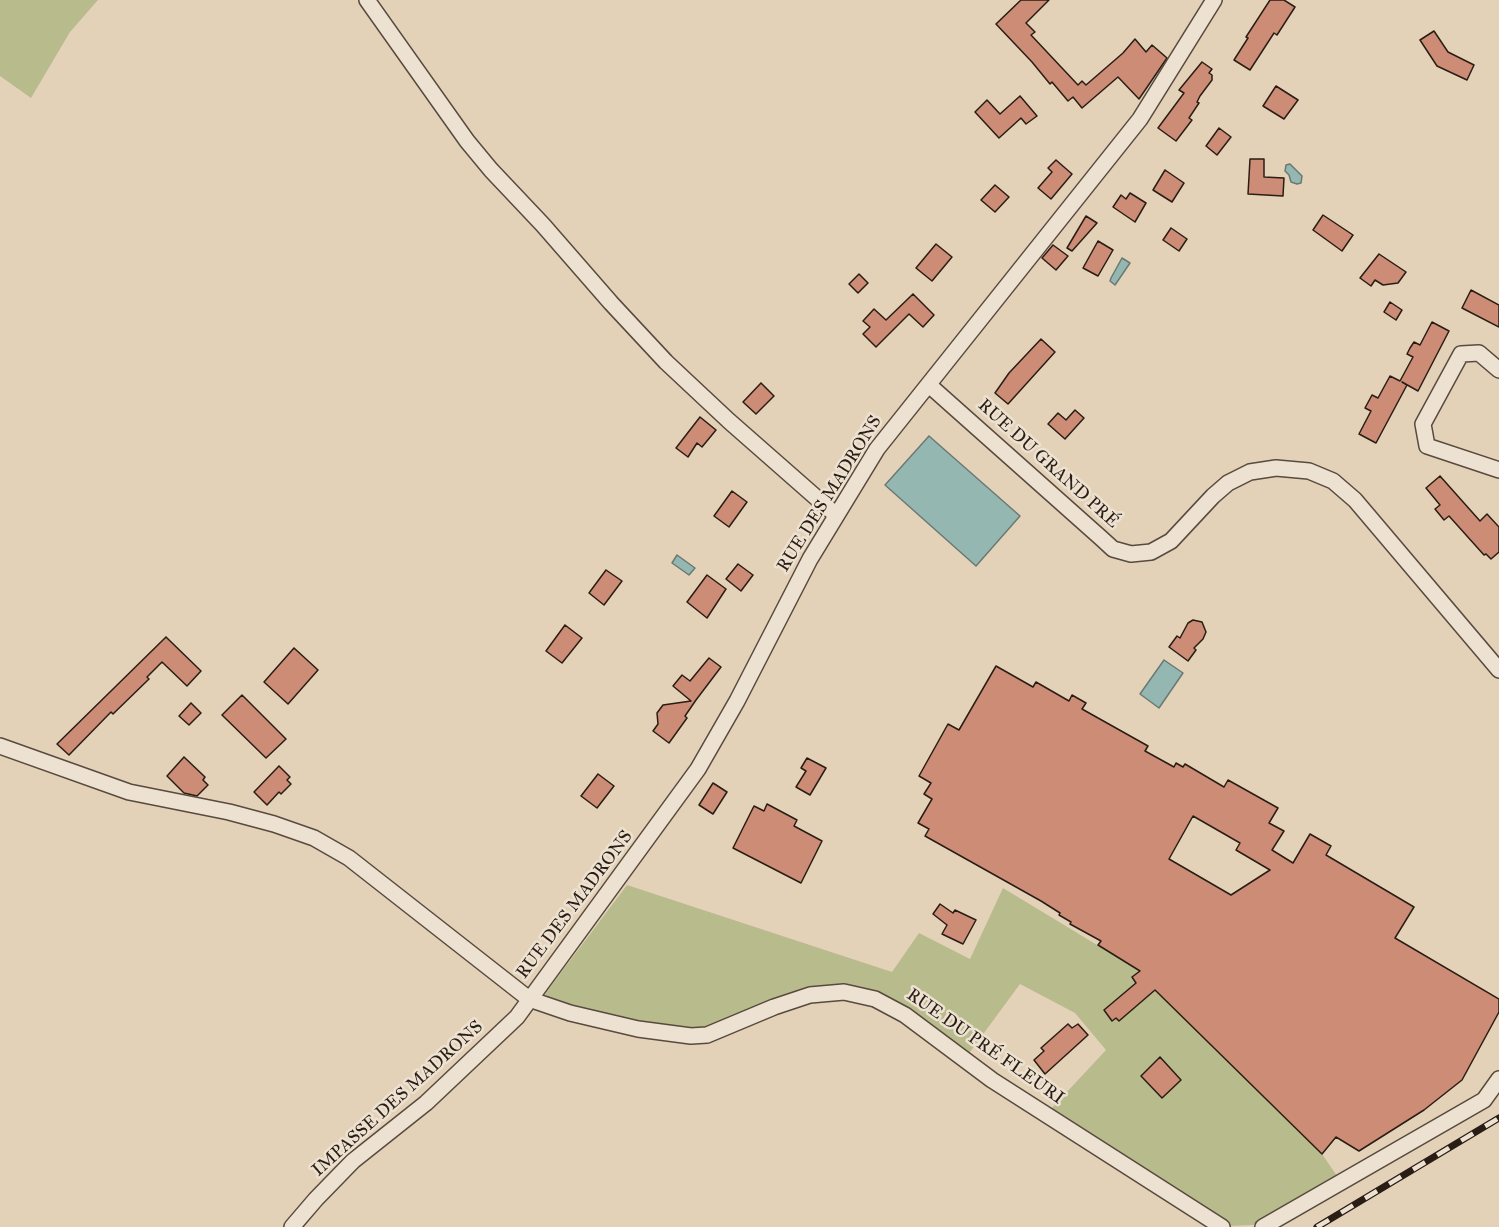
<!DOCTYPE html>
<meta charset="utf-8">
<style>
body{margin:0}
canvas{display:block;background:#e3d2b8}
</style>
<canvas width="1499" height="1227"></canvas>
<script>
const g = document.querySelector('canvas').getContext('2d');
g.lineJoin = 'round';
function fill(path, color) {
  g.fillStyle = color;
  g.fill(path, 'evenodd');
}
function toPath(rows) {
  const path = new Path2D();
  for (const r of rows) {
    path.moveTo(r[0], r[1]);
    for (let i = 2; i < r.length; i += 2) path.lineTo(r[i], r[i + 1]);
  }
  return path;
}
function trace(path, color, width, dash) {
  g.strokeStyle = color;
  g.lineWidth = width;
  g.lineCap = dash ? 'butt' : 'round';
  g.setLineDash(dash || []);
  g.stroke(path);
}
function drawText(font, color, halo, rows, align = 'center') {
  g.font = font + ' "IM FELL Great Primer",serif';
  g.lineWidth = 5;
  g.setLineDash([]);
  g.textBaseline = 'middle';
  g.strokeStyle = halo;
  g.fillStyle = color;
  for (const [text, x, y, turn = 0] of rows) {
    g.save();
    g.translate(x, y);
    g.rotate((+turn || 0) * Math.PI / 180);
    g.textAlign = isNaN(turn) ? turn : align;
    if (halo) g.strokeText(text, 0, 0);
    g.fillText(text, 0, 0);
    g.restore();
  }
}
fill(toPath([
 [0,0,98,0,70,32,31,98,0,76],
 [627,885,892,972,919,933,970,959,1003,888,1140,971,1160,994,1322,1154,1337,1176,1253,1225,1230,1226,1051,1109,1106,1050,1075,1013,1020,984,967,1056,870,992,742,1015,700,1029,657,1028,551,1001,545,994]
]), '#b8bb8c');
const water = toPath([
 [1290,164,1302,176,1301,183,1297,184,1291,182,1289,175,1285,171,1286,165,1290,164],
 [1122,258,1130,263,1115,285,1110,281,1111,278,1122,258],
 [929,436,1020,516,976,566,885,485,929,436],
 [677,555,695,568,689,575,672,563,677,555],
 [1164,660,1183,673,1159,708,1140,694,1164,660]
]);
fill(water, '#95b7b2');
trace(water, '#6a7973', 1.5);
const building = toPath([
 [1021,0,1049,0,1026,23,1035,32,1031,35,1078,85,1082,81,1086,85,1123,53,1135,39,1146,52,1152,45,1167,58,1139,99,1118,77,1082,108,1073,97,1068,101,1052,82,1050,84,1032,62,996,24,1021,0],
 [1270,0,1284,0,1295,7,1277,35,1274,33,1250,70,1234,60,1248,38,1246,37,1270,0],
 [1434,31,1448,52,1474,65,1467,80,1437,66,1420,40,1434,31],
 [1202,62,1212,69,1209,73,1212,75,1212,80,1200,96,1197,102,1199,103,1189,118,1192,120,1176,141,1158,128,1184,93,1179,90,1202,62],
 [1276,86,1298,100,1284,119,1263,106,1276,86],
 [1020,96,1037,116,1026,124,1021,118,999,138,975,112,987,100,1000,114,1020,96],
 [1219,128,1231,137,1217,155,1206,146,1219,128],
 [1250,159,1264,159,1264,177,1284,178,1283,196,1248,194,1250,159],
 [1056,160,1072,174,1051,199,1038,188,1052,172,1048,168,1056,160],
 [1165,170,1184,183,1172,202,1153,190,1165,170],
 [995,185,1009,197,995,212,981,200,995,185],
 [1130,193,1146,203,1135,222,1113,207,1121,195,1126,199,1130,193],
 [1323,215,1353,235,1342,251,1313,230,1323,215],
 [1086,216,1097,223,1072,251,1067,248,1086,216],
 [1171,228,1187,239,1179,251,1163,240,1171,228],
 [1098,241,1113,250,1098,276,1083,268,1098,241],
 [936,244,952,257,932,281,916,268,936,244],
 [1053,245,1068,256,1056,270,1042,258,1053,245],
 [1379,254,1406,272,1398,283,1383,285,1375,280,1371,286,1360,278,1379,254],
 [859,274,868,283,858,293,849,284,859,274],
 [1471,290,1499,305,1499,327,1462,308,1471,290],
 [913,294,934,315,923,327,909,314,876,347,863,334,870,327,863,321,874,309,886,320,913,294],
 [1390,302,1402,310,1396,320,1384,312,1390,302],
 [1432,322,1449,331,1418,391,1402,382,1407,385,1376,443,1359,434,1371,411,1365,408,1372,395,1378,398,1390,376,1400,381,1413,357,1407,354,1410,348,1414,342,1420,345,1432,322],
 [1041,339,1055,352,1008,404,995,393,1009,373,1041,339],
 [761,383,774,396,756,414,743,402,761,383],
 [1075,410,1084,418,1065,439,1048,424,1058,413,1066,420,1075,410],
 [700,417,716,430,702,447,697,443,688,457,676,448,700,417],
 [1440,476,1480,521,1487,514,1499,527,1499,552,1491,559,1486,554,1484,555,1449,516,1444,520,1435,509,1440,505,1426,488,1440,476],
 [732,491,747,502,729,527,714,516,732,491],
 [738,564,753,575,741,591,726,579,738,564],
 [606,570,622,581,604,605,589,593,606,570],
 [707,575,726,589,707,618,687,602,707,575],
 [1193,620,1202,622,1206,632,1203,639,1194,648,1196,650,1188,661,1169,647,1177,636,1180,638,1188,623,1193,620],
 [565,625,582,638,562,663,546,651,565,625],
 [166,637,201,671,187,686,162,662,147,677,149,679,113,714,111,712,69,755,57,744,166,637],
 [294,648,318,670,288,704,264,682,294,648],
 [709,658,721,667,696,700,685,716,687,718,669,743,653,731,658,724,657,713,663,705,691,701,673,686,682,675,690,681,709,658],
 [996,666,1033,687,1036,682,1069,701,1072,695,1086,703,1082,709,1148,746,1145,751,1174,767,1176,763,1183,767,1185,764,1224,787,1228,780,1278,808,1269,823,1284,831,1272,850,1293,863,1310,834,1331,846,1326,855,1414,907,1395,938,1499,999,1499,1012,1462,1080,1424,1110,1359,1151,1336,1137,1322,1154,1155,990,1119,1021,1116,1018,1112,1021,1104,1010,1136,983,1132,977,1140,971,1098,945,1101,941,1070,924,1071,922,1059,915,1060,913,1041,901,925,836,929,829,918,823,932,799,924,794,931,783,919,776,948,724,959,730,996,666],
 [1193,816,1240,843,1236,850,1270,870,1231,895,1169,859,1193,816],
 [242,695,286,739,266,758,222,715,242,695],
 [191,703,201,713,189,725,179,716,191,703],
 [184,757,205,777,203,780,208,785,197,796,184,793,167,776,184,757],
 [807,758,826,768,810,795,796,787,806,771,801,768,807,758],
 [279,766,290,777,287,780,291,784,281,794,279,792,267,805,254,792,279,766],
 [598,774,614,786,597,808,581,796,598,774],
 [713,783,727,792,713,814,699,805,713,783],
 [767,804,797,820,794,826,822,841,801,883,733,848,754,806,764,811,767,804],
 [940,904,953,913,955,910,976,920,963,944,942,934,947,925,933,914,940,904],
 [1068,1024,1072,1028,1078,1024,1088,1035,1045,1074,1034,1060,1044,1051,1041,1048,1068,1024],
 [1160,1057,1181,1080,1162,1098,1141,1076,1160,1057]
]);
fill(building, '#cd8c76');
trace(building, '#2a1d15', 1.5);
const minor = toPath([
 [367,0,467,141,491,170,543,225,611,303,666,362,729,421,836,515],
 [1499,370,1479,353,1461,354,1423,424,1427,446,1499,470],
 [929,385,1101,538,1113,549,1131,554,1151,552,1171,541,1213,496,1228,483,1250,472,1276,468,1309,471,1333,481,1355,500,1499,670],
 [0,746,129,792,229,812,274,824,314,838,349,858,529,999,570,1013,638,1029,691,1036,707,1035,774,1007,810,995,844,992,875,999,905,1015,992,1080,1222,1227],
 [292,1227,316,1199,353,1161,426,1103,517,1017,698,769,737,701,810,559,877,449,1140,119,1214,0],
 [1263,1227,1484,1100,1499,1079]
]);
trace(minor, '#584a3e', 18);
trace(minor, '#ede2d1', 15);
const rail = toPath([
 [1317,1227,1499,1118]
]);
trace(rail, '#2a1d15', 7);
trace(rail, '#ede2d1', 4.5, [14]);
drawText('18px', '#2a1d15', '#ede2d1', [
 ["RUE DU GRAND PRÉ",1048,464,42],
 ["RUE DES MADRONS",830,494,-58],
 ["RUE DES MADRONS",575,905,-53],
 ["RUE DU PRÉ FLEURI",985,1047,35],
 ["IMPASSE DES MADRONS",398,1099,-42]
]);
</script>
